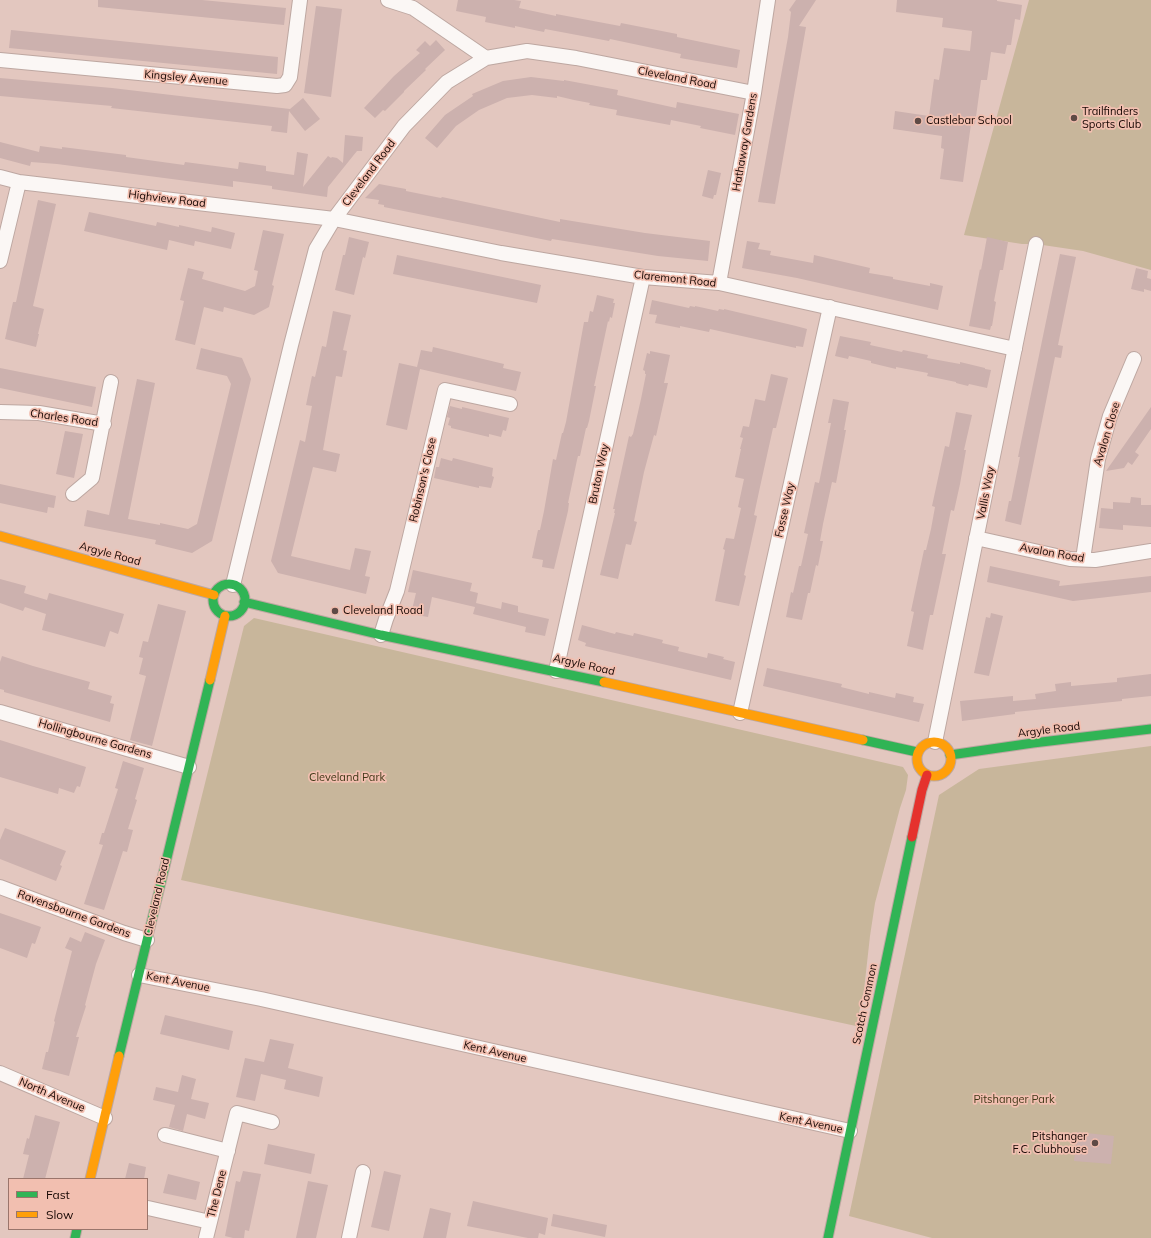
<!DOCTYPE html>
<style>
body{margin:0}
#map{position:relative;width:1151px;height:1238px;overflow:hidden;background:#e3c7bf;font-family:Mulish,sans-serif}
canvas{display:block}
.legend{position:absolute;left:8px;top:1178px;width:140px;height:52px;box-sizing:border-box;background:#f2bfb0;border:1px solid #9a756b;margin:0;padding:5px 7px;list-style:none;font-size:12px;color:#170703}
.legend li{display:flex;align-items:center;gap:8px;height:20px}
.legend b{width:20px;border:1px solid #9a756b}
</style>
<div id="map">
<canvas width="1151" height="1238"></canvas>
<ul class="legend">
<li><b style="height:5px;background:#30b455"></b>Fast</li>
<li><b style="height:5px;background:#ff9f0a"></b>Slow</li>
</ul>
</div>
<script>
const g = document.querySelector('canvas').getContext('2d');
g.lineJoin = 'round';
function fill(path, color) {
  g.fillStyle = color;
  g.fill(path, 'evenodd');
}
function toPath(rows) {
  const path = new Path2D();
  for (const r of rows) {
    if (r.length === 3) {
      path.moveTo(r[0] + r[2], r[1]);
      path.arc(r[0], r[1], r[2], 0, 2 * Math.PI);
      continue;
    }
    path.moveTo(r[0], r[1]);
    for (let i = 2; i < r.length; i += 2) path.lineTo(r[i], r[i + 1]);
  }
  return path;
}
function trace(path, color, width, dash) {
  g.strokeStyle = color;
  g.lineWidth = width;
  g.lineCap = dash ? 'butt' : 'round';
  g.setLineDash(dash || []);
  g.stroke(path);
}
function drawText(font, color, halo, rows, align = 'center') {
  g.font = font + ' Mulish,sans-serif';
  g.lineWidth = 3.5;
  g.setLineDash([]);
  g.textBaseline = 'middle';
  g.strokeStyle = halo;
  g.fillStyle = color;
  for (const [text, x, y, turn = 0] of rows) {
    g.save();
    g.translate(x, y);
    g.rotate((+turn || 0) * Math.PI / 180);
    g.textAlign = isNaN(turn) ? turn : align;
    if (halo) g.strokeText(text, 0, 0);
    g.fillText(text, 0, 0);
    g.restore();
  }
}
fill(toPath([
 [1029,0,1151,0,1151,270,1083,251,1036,244,1022,244,964,235],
 [254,618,903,767,908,775,906,790,900,808,875,903,870,936,864,990,856,1026,181,880,244,626],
 [1151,746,1151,1238,932,1238,849,1216,939,795,979,769]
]), '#c8b69b');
fill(toPath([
 [98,0,202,0,286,8,284,25,98,7],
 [458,0,514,0,521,1,519,8,556,16,556,14,620,26,621,23,677,34,677,37,740,50,737,68,680,58,681,54,610,39,609,41,545,29,544,32,515,26,515,28,485,22,486,17,456,11],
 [796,0,816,0,799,26,806,27,775,204,758,202,788,37,791,12,789,10],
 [897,0,997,0,997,1,1022,5,1020,20,1015,19,1011,45,1007,45,1005,54,991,52,987,80,981,80,975,124,971,124,963,182,940,179,944,149,941,148,942,136,893,129,895,111,929,116,934,79,939,80,944,48,970,51,972,31,942,27,943,18,896,12],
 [316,6,342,9,331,97,304,93],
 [11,30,278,57,277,74,9,48],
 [436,40,445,50,425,69,426,70,404,91,404,92,385,111,383,110,375,118,364,108,394,76,420,53,416,50,425,41,430,46],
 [531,77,564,81,564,80,618,90,617,95,676,108,677,102,739,114,735,135,700,128,701,126,671,120,670,125,616,115,617,110,589,105,590,103,574,100,557,96,557,98,532,95,507,98,479,110,456,126,437,148,425,138,445,115,473,96,472,94,503,81],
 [0,78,112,88,290,109,303,98,320,119,305,131,289,111,287,133,271,131,272,126,111,108,112,106,0,96],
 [345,135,363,137,362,151,357,151,328,187,327,197,272,189,272,186,233,181,233,187,57,164,31,162,30,166,0,158,0,142,39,152,40,146,62,149,62,147,126,155,126,157,184,165,185,162,238,169,239,162,266,166,266,171,294,175,297,152,308,154,303,187,328,156,331,158,332,157,337,158,343,163],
 [708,170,721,173,716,195,714,195,713,199,702,196],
 [379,184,406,189,406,191,441,198,442,197,560,222,560,219,645,233,710,241,708,261,658,256,552,239,551,241,384,207,384,205,378,204,379,200,365,198],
 [38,200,56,204,33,306,44,309,38,334,39,334,36,347,5,339,13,302,16,302],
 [89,212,156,226,157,222,179,227,179,225,211,232,212,227,235,233,231,249,195,241,194,246,169,240,167,250,84,231],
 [263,230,284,234,272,285,274,286,269,307,254,315,224,307,223,312,204,307,195,345,175,340,184,301,180,300,188,268,204,272,202,279,245,291,255,286,258,271,254,270],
 [349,237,369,242,365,258,363,257,354,295,335,290,343,255,345,255],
 [987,237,1008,242,1003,270,1000,270,994,301,996,302,992,326,991,326,990,330,969,326,980,269,981,270],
 [747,241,760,243,758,249,771,251,770,255,813,263,814,255,870,268,869,273,893,277,893,279,930,286,930,283,943,286,938,310,797,278,742,268],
 [1060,254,1076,257,1058,345,1063,346,1061,358,1055,357,1021,525,1005,521,1009,501,1011,501,1020,457,1018,457,1026,418],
 [397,255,541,285,537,303,393,274],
 [1136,268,1148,271,1147,278,1151,279,1151,291,1144,289,1144,292,1131,289],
 [597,295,614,299,613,303,615,303,612,318,610,317,609,322,608,321,595,382,594,386,596,386,589,421,587,428,586,428,580,456,578,456,577,460,568,503,569,503,568,511,554,569,542,567,543,560,532,558,538,530,540,530,544,511,553,459,556,460,562,433,563,433,566,422,584,322,588,322,590,311,593,312],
 [652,300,689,308,690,306,695,307,695,306,718,311,719,309,724,310,724,309,796,326,807,329,803,347,796,346,796,348,710,329,709,332,680,326,680,328,655,323,657,315,649,314],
 [333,311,351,315,343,350,347,351,342,377,336,376,323,450,340,454,336,472,313,467,291,556,350,570,355,548,371,551,365,576,370,577,366,594,278,573,271,561,300,440,305,442,312,406,306,405,312,376,315,377,322,346,326,347],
 [840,336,871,342,870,345,902,352,903,350,928,355,927,358,960,364,960,362,985,368,985,369,991,370,987,388,969,384,968,386,956,383,956,382,927,376,928,373,896,367,896,369,871,363,871,361,849,356,848,359,835,356],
 [433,347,504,364,503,368,521,372,516,391,420,369,407,430,386,425,399,363,417,367,421,350,432,352],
 [201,348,242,358,251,379,212,541,192,553,155,544,156,540,84,526,87,510,109,515,137,379,155,383,128,519,160,525,160,523,188,529,197,524,231,384,227,376,196,369],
 [650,351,670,355,664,383,668,383,656,436,654,435,644,472,634,521,637,522,631,545,626,544,618,579,600,575,615,513,614,513,615,509,613,509,629,436,631,437,633,434,641,399,646,374,645,374,645,371,643,370,647,353,650,354],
 [0,368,96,387,92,407,0,388],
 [771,374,788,378,776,428,773,428,760,487,754,515,757,516,744,575,746,576,739,606,715,601,725,550,723,549,726,538,734,539,741,508,738,507,744,479,735,477,741,449,740,449,743,438,740,437,743,426,749,427,755,399,765,401],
 [833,399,849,402,844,430,846,430,836,483,832,482,823,524,820,541,823,541,818,566,816,565,810,593,808,593,802,620,786,617,791,592,793,593,799,566,801,566,808,534,804,533,815,482,819,483,831,423,828,423],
 [450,406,462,409,462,407,509,418,506,431,503,430,501,437,489,434,489,437,451,428,451,426,448,425,450,418,447,417],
 [1151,407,1151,429,1135,452,1139,455,1132,465,1128,462,1124,468,1106,471],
 [956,412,972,415,964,450,966,450,960,484,954,511,951,510,942,554,946,554,933,615,930,615,923,650,907,646,914,612,911,611,924,550,926,550,931,529,935,507,932,506,945,446,949,447],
 [65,431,83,434,74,478,56,474],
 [441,458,452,461,453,458,493,468,492,476,494,477,491,488,479,486,479,488,434,478,436,467,439,467],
 [0,484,56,496,54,508,48,507,47,513,0,503],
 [1131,497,1141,498,1141,505,1151,505,1151,527,1123,525,1123,530,1099,528,1101,508,1113,509,1113,502,1130,503],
 [990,566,1060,581,1059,586,1151,576,1151,592,1073,601,987,582],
 [413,570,472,583,470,591,478,593,476,603,501,609,502,602,518,606,518,612,549,619,545,636,525,632,526,627,473,614,475,607,432,597,428,617,411,614,416,593,408,592],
 [0,579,26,586,24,593,47,600,49,593,124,614,118,634,110,631,105,647,42,630,46,614,25,607,23,611,0,603],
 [158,604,186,611,152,746,130,740,146,676,139,674,143,658,139,657,143,641,148,642],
 [991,613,1003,616,989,676,974,673,986,617,990,618],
 [582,625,615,634,616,632,633,636,634,633,663,640,662,643,679,647,678,651,707,658,708,653,724,657,723,659,735,662,731,680,585,646,586,643,578,640],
 [2,656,33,666,90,682,88,689,112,696,110,703,114,704,110,722,4,692,4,690,0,689,0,662],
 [767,668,842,684,841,687,869,694,869,692,895,698,896,693,914,697,913,702,924,704,919,722,763,686],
 [1151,674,1151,696,1122,699,1122,701,1015,712,1015,714,962,721,960,701,1013,696,1013,701,1036,699,1035,694,1056,691,1055,684,1071,682,1071,686,1117,682,1117,678],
 [0,740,86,767,80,787,77,786,74,793,59,788,58,794,0,777],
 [123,761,144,768,135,799,137,800,128,829,133,830,127,852,123,851,104,910,84,904,103,845,99,844,102,833,104,833,118,789,115,788],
 [5,828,66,851,60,865,62,866,56,881,0,859,0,840],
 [0,913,41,927,35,944,32,943,27,958,0,948],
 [85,932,105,940,96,964,85,1005,86,1006,76,1037,79,1037,69,1076,42,1069,46,1052,48,1052,55,1022,54,1021,72,951,65,948,70,937,81,942],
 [165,1015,233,1031,229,1050,160,1034],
 [270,1039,294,1044,288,1068,323,1077,319,1097,284,1089,286,1080,261,1074,255,1101,236,1097,245,1058,264,1062],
 [182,1075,196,1079,191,1099,209,1103,205,1119,187,1114,183,1131,169,1127,175,1105,153,1100,156,1087,178,1092],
 [35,1115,60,1122,45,1179,23,1179,29,1155,23,1154,27,1138,29,1139],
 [1077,1132,1114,1136,1111,1164,1074,1161],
 [268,1144,315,1154,311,1174,264,1164],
 [129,1163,146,1167,144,1179,125,1179],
 [243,1171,261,1174,249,1231,245,1230,244,1238,233,1238,225,1236,236,1181,240,1182],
 [384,1171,401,1175,389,1231,371,1227],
 [168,1174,200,1182,196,1200,163,1193],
 [308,1181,328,1185,316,1238,296,1238],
 [473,1201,548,1218,545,1235,539,1233,538,1238,528,1238,467,1226],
 [430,1208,451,1213,446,1238,423,1238],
 [553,1214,607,1225,605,1237,551,1226]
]), '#ccb1ae');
const street = toPath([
 [388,0,413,8,486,58],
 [0,60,277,86,285,85,290,77,300,0],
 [0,177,19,182,334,219,501,253,643,277,719,283,1015,349],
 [0,261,19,182],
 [719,283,754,93,768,0],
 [0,412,39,413,104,424],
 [73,494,92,478,111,382],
 [976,538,1070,559,1095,560,1151,551],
 [1083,559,1098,459,1110,416,1134,359],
 [233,585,291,345,316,249,334,219,404,126,447,82,486,58,527,51,576,58,754,93],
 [381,635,386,619,397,591,445,390,510,404],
 [556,671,643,277],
 [0,712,189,767],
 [740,713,830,307],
 [935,742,1036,244],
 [0,887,124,933,147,940],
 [139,975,261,999,850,1131],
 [0,1073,105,1118],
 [165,1135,228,1151],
 [148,1208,210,1222],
 [206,1238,237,1113,272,1122],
 [349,1238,363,1172]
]);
const fast = toPath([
 [229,600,16],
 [244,602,381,635,604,682],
 [863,740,917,752],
 [950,755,1033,743,1151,729],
 [119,1056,210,680],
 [75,1238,77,1229],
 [828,1238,912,837]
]);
const slow = toPath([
 [0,536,214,595],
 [210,680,225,616],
 [604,682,863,740],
 [934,759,17],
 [90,1179,119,1056]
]);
const jam = toPath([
 [912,837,922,790,927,775]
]);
trace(street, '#bda7a1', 16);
trace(fast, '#bda7a1', 11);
trace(slow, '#bda7a1', 11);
trace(jam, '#bda7a1', 11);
trace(street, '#fbf7f5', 14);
trace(fast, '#30b455', 9);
trace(slow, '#ff9f0a', 9);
trace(jam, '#e5322d', 9);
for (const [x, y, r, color] of [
 [1074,118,4,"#5e4a45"],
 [918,121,4,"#5e4a45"],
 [335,611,4,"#5e4a45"],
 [1095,1143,4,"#5e4a45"]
]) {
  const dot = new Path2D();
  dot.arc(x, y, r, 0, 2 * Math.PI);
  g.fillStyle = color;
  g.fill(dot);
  trace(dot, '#f2bfb0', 1.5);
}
drawText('11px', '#170703', '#f2bfb0', [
 ["Kingsley Avenue",186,78,5],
 ["Cleveland Road",677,78,11],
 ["Hathaway Gardens",745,142,-80],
 ["Cleveland Road",369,173,-53],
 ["Highview Road",167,199,7],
 ["Claremont Road",675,279,6],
 ["Charles Road",64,418,8],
 ["Avalon Close",1107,434,-73],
 ["Bruton Way",599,474,-78],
 ["Robinson's Close",423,480,-77],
 ["Vallis Way",986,493,-79],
 ["Fosse Way",785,510,-77],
 ["Avalon Road",1052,553,10],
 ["Argyle Road",110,554,15],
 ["Argyle Road",584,665,13],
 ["Argyle Road",1049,730,-7],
 ["Hollingbourne Gardens",95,739,16],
 ["Cleveland Road",157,897,-77],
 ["Ravensbourne Gardens",74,914,20],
 ["Kent Avenue",178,982,11],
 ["Scotch Common",865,1004,-78],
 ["Kent Avenue",495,1052,13],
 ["North Avenue",52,1095,23],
 ["Kent Avenue",811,1123,12],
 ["The Dene",217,1194,-76]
]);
drawText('11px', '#170703', '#f2bfb0', [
 ["Trailfinders",1082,112],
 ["Sports Club",1082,125],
 ["Castlebar School",926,121],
 ["Cleveland Road",343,611],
 ["Pitshanger",1087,1137,"right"],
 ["F.C. Clubhouse",1087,1150,"right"]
], 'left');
drawText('11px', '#403817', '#f2bfb0', [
 ["Cleveland Park",347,778],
 ["Pitshanger Park",1014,1100]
]);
</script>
